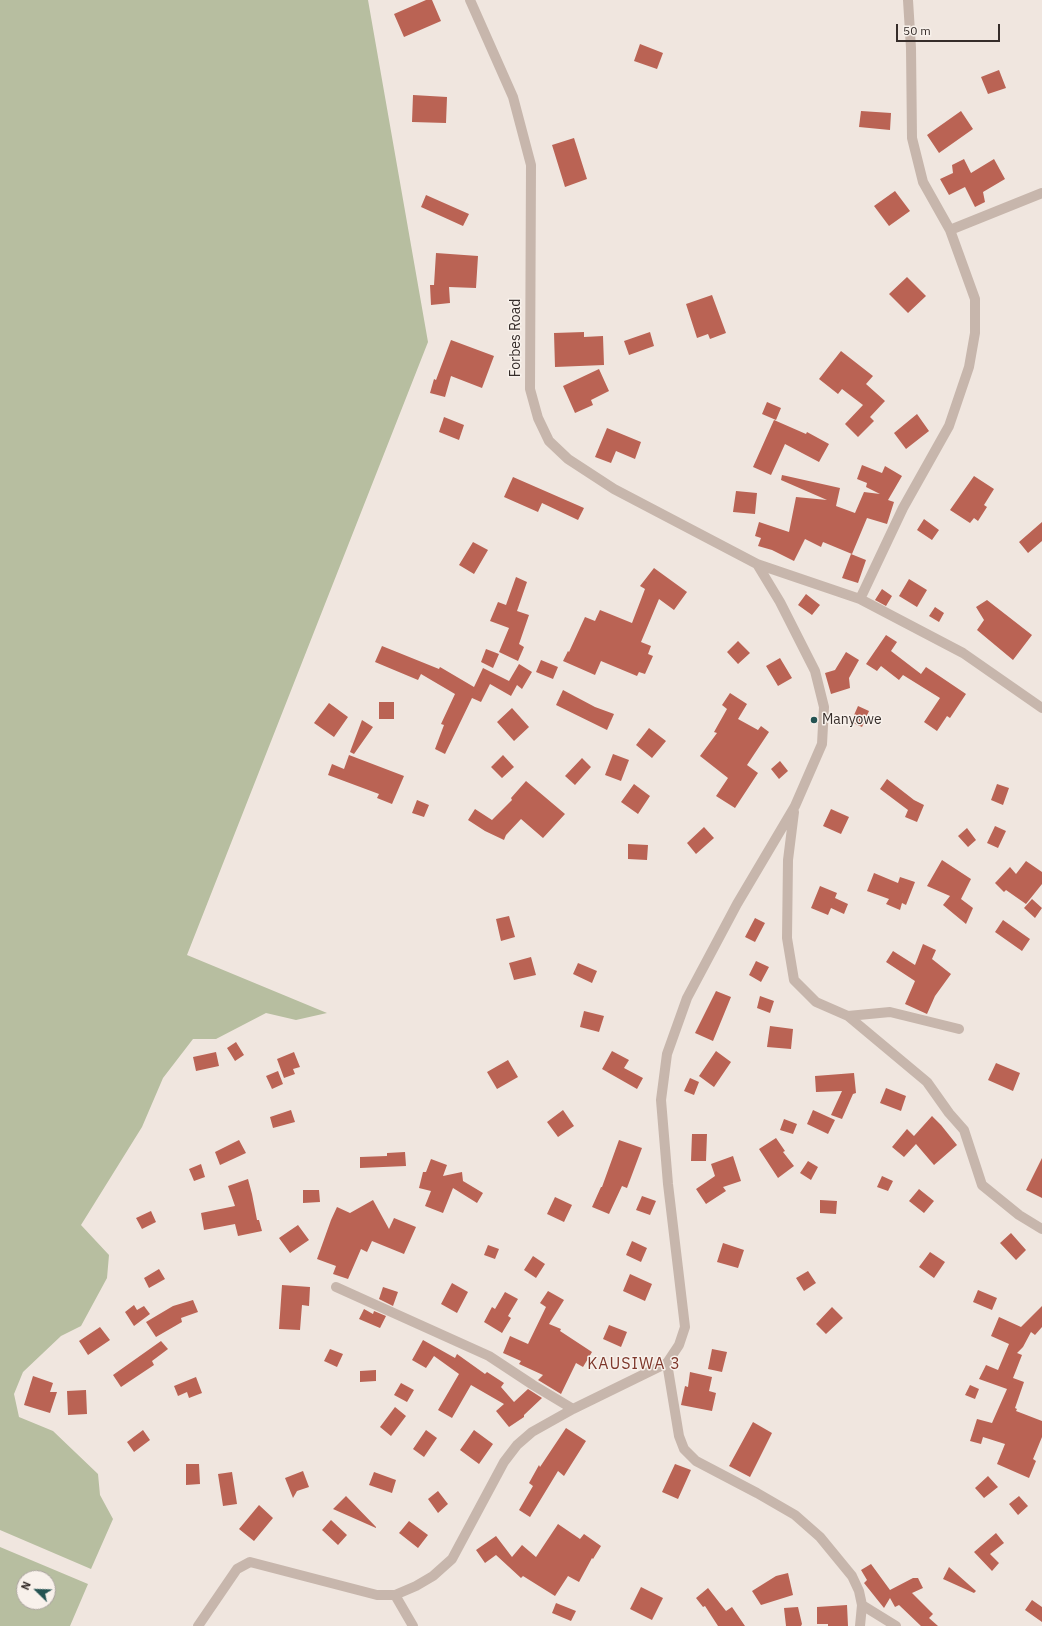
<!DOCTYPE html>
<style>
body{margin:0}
#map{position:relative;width:1042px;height:1626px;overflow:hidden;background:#f0e6df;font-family:"IBM Plex Sans",sans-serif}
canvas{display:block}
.north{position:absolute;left:16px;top:1570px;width:40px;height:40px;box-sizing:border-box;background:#f8f1eb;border:1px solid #aaa39e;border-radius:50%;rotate:293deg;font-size:11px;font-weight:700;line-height:16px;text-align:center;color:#362d2a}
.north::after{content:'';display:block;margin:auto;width:14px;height:18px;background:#245352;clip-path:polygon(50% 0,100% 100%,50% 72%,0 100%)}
.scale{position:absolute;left:896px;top:24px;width:104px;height:18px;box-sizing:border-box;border:2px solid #362d2a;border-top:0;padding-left:5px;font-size:12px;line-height:14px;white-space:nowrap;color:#362d2a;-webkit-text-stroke:3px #f8f1eb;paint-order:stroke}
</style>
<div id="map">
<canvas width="1042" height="1626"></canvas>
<div class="north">N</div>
<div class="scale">50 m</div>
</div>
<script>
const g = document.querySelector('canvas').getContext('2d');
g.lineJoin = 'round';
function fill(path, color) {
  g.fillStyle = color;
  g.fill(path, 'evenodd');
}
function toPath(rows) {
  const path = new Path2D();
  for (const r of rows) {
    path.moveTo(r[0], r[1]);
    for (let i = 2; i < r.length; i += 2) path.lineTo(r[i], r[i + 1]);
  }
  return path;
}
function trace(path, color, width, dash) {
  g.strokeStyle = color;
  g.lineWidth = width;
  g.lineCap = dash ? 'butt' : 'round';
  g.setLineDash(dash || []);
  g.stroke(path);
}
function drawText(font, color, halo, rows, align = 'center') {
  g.font = font + ' "IBM Plex Sans",sans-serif';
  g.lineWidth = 3;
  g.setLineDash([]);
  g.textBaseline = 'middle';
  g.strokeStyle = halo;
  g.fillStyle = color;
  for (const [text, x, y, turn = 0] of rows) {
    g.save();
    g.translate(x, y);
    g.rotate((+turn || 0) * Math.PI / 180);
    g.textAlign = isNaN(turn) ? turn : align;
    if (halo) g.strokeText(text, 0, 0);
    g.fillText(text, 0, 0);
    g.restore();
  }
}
fill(toPath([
 [0,0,368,0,428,342,187,955,327,1013,296,1020,266,1013,216,1039,193,1039,163,1078,142,1127,81,1225,109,1255,107,1278,81,1326,61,1336,23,1372,14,1394,19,1417,53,1431,98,1474,100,1495,113,1519,91,1569,0,1530],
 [0,1547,88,1584,70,1626,0,1626],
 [24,1578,48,1578,48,1602,24,1602]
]), '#b7bea0');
fill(toPath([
 [426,0,432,0,441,21,404,37,394,14],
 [640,44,663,53,657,69,634,61],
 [999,70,1006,88,988,94,981,77],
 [413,95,447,97,446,123,412,122],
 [861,111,891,113,890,130,859,127],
 [961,111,973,129,939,153,927,135],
 [574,138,587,179,565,187,552,145],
 [964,159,971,173,994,159,1005,179,983,192,985,202,975,207,965,187,949,195,940,179,953,173,952,165],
 [895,191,910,211,889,226,874,206],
 [426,195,469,214,463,226,421,207],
 [436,253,478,256,476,288,449,287,450,303,431,305,430,285,434,285],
 [907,277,926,296,908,313,889,294],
 [712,295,726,333,710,339,708,334,697,338,686,304],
 [584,332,584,337,603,336,604,365,555,367,554,333],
 [650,332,654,346,629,355,624,341],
 [451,340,494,356,482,388,451,376,445,397,430,393,434,379,436,380],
 [841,351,873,376,866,384,885,401,870,417,874,421,858,437,845,424,863,405,842,389,838,394,819,379],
 [599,369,609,391,591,400,593,405,575,413,563,386],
 [767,402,781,408,776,420,762,414],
 [917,414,929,431,906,449,894,433],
 [444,417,464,425,459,440,439,432],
 [774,420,806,434,807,432,829,444,819,462,785,444,771,475,753,467],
 [607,428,641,442,635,459,616,451,611,463,595,457],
 [862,465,882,473,885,466,902,476,888,500,894,502,887,524,867,518,852,554,823,542,821,547,805,539,794,561,772,550,758,546,761,538,755,536,759,522,789,532,796,497,827,500,781,480,782,475,840,488,836,506,855,513,864,492,880,494,866,487,867,483,857,479],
 [974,476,994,489,984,505,987,507,978,521,974,518,970,523,950,510],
 [513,477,584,508,578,520,542,503,538,512,504,497],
 [736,491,757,493,755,514,733,512],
 [924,519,939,530,932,540,917,530],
 [1042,522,1042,541,1028,553,1019,542],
 [473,542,488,550,474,574,459,565],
 [851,554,866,560,858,583,842,578],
 [654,568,687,592,674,610,659,599,641,642,651,646,648,654,653,656,645,674,639,672,637,676,601,661,595,675,563,661,568,651,569,652,585,617,595,621,600,610,632,623,645,589,640,586],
 [516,577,527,582,517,611,529,615,519,644,524,647,518,661,499,652,509,628,490,621,498,602,506,605],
 [909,579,927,590,917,607,899,596],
 [882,589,892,596,886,606,875,600],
 [806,594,820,605,812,615,798,605],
 [987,600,1032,635,1013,660,977,630,984,620,976,607],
 [935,607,944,613,939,622,929,616],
 [886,635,897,642,891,651,921,674,926,667,966,694,950,718,947,716,937,731,924,722,940,698,903,675,899,680,881,666,877,671,866,664],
 [738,641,750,653,738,664,727,652],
 [382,646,439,669,440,667,474,687,483,668,509,681,519,664,532,672,522,689,517,685,511,696,490,684,481,702,472,698,445,754,435,749,444,725,441,724,455,694,421,674,418,680,375,662],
 [486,649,499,654,493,668,481,662],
 [846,652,859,660,849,678,850,688,831,694,825,673,835,670],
 [780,658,792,678,778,686,766,666],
 [541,660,558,667,553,679,536,672],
 [563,690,595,707,614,714,607,730,556,705],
 [730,693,747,704,738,719,758,730,761,726,769,732,747,765,758,773,735,808,716,796,728,778,700,756,717,733,714,732,727,709,722,705],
 [379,702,394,702,394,719,379,719],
 [329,703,348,717,334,737,314,723],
 [858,706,869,711,862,727,851,722],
 [512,708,529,727,514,741,497,722],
 [362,720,373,727,354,754,350,752],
 [649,728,666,741,652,758,636,745],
 [613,754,629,760,621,781,605,775],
 [349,755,404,776,392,804,377,798,379,794,328,775,332,764,344,769],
 [503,755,514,767,502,778,491,767],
 [582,758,591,767,575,785,565,776],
 [780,761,788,771,779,779,771,769],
 [887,779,914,800,924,805,917,822,905,817,908,810,880,789],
 [526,781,565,814,543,838,521,819,506,835,504,840,485,831,468,820,475,809,492,820,512,800,511,798],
 [634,784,650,796,638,814,621,802],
 [997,784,1009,788,1003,805,991,800],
 [417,800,429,805,424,817,412,813],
 [831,809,849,817,841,834,823,826],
 [995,826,1006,831,998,848,987,843],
 [704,827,714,838,696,854,687,843],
 [967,828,976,840,968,847,958,836],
 [628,844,648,845,647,860,628,859],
 [942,860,971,879,961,899,973,908,966,924,943,905,950,896,927,886],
 [1026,861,1042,872,1042,884,1026,904,1006,890,1004,892,995,883,1010,867,1016,874],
 [874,873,898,883,900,877,915,882,906,905,902,903,900,910,886,904,889,899,867,891],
 [820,886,837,893,835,898,848,904,844,914,831,908,828,915,811,908],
 [1032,899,1042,908,1035,918,1024,908],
 [509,916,515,937,501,941,496,919],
 [755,918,765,923,755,942,745,937],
 [1003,920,1030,939,1022,951,995,932],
 [923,944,936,950,932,959,951,974,935,996,927,1014,905,1004,915,981,886,962,893,951,915,965],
 [531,957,536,975,514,980,509,963],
 [756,961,769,967,761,982,749,975],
 [578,963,597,971,592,983,573,974],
 [716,991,731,997,713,1041,695,1033],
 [760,996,774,1001,770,1013,757,1008],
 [584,1011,604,1016,599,1032,580,1027],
 [770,1026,793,1029,791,1049,767,1047],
 [236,1042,244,1055,235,1061,227,1048],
 [612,1051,629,1060,624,1068,643,1078,637,1089,602,1069],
 [716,1051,731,1062,714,1087,699,1076],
 [216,1052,219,1066,196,1071,193,1057],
 [294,1052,300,1067,293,1069,295,1074,284,1078,277,1059],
 [508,1060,518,1077,497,1089,487,1072],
 [996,1063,1020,1073,1013,1091,988,1080],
 [278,1071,283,1084,272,1089,266,1076],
 [854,1073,856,1093,853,1094,842,1119,831,1115,842,1091,816,1092,815,1076],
 [690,1078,699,1082,694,1095,684,1091],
 [886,1088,906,1096,901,1111,880,1103],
 [291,1110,295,1122,273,1128,270,1117],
 [563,1110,574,1126,558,1137,547,1122],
 [813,1110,835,1120,828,1134,807,1124],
 [932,1116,941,1125,957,1145,934,1165,916,1144,904,1157,892,1147,907,1129,914,1136],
 [784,1119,797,1124,793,1134,780,1130],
 [692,1134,707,1134,706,1161,691,1161],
 [776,1138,785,1151,783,1152,794,1166,778,1178,759,1149],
 [239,1140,246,1153,220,1165,215,1152],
 [619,1140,642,1148,627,1188,622,1186,609,1214,592,1207,601,1187,602,1187],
 [405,1152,406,1166,360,1168,360,1157,387,1156,387,1153],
 [733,1156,741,1181,723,1187,726,1191,706,1204,696,1189,715,1176,711,1164],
 [1042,1158,1042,1198,1026,1190],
 [431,1159,447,1165,443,1176,462,1172,463,1181,483,1193,477,1203,453,1188,443,1213,425,1206,431,1191,419,1188,423,1172,426,1172],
 [808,1161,818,1167,811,1180,800,1173],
 [201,1164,205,1177,194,1181,189,1169],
 [882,1176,893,1181,888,1191,877,1187],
 [248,1179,252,1194,257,1220,259,1220,262,1231,238,1236,235,1224,204,1230,201,1213,235,1206,228,1186],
 [919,1189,934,1201,924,1213,909,1201],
 [303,1190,319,1190,320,1202,303,1203],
 [642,1196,656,1201,650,1215,636,1210],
 [555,1197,572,1205,564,1222,547,1214],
 [373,1200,389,1229,394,1218,416,1227,404,1254,372,1241,367,1252,361,1249,348,1279,333,1274,336,1266,317,1259,331,1220,337,1207,350,1213],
 [820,1200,837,1201,836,1214,820,1213],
 [151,1211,156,1222,142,1229,136,1218],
 [298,1225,309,1240,290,1253,279,1238],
 [1011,1233,1026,1250,1016,1260,1000,1243],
 [632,1241,647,1248,641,1262,626,1255],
 [723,1243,744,1250,738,1268,717,1262],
 [488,1245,499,1249,495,1259,484,1255],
 [930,1252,945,1262,934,1278,919,1267],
 [533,1256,545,1264,536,1278,524,1270],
 [159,1269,165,1279,149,1288,144,1278],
 [808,1271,816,1283,804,1291,796,1278],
 [630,1274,652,1284,645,1301,623,1291],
 [452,1283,468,1292,457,1313,441,1304],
 [282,1285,310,1287,309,1306,302,1305,300,1330,279,1329],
 [383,1287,398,1292,393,1306,379,1299],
 [978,1290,997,1298,992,1310,973,1302],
 [548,1291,564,1300,549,1324,561,1329,560,1331,592,1352,583,1367,576,1363,561,1394,538,1380,543,1375,519,1364,521,1361,503,1353,510,1336,528,1344,546,1307,540,1303],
 [505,1292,518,1299,508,1316,511,1318,502,1333,484,1322,492,1307,495,1309],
 [193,1300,198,1312,181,1318,182,1322,156,1337,146,1322,173,1306],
 [134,1305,137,1310,144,1306,150,1314,134,1326,125,1312],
 [1042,1306,1042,1327,1035,1335,1031,1332,1023,1347,1017,1353,1022,1355,1013,1378,1024,1382,1015,1408,1017,1409,1016,1411,1042,1421,1042,1437,1033,1459,1036,1461,1029,1478,997,1464,1005,1444,983,1437,981,1444,970,1441,977,1419,992,1423,1007,1389,979,1379,986,1365,998,1370,1009,1344,991,1336,999,1317,1021,1327],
 [832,1307,843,1318,826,1334,816,1324],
 [364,1309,373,1314,374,1311,386,1316,380,1328,359,1319],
 [609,1325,627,1332,621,1347,603,1339],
 [100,1327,110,1340,88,1355,79,1341],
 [423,1340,455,1358,457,1354,485,1374,487,1372,504,1383,501,1387,514,1402,528,1389,542,1398,524,1415,524,1417,509,1427,496,1411,504,1404,471,1385,452,1418,438,1410,459,1374,434,1356,426,1368,412,1360],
 [161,1341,168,1349,152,1361,154,1365,121,1387,113,1375],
 [330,1349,343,1354,337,1367,324,1361],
 [712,1349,727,1352,722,1372,708,1369],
 [376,1370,376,1381,360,1382,360,1371],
 [690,1372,712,1377,709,1391,716,1393,712,1411,681,1405,685,1386,688,1387],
 [33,1376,53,1383,50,1392,57,1392,50,1413,24,1405],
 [196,1377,202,1393,189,1398,187,1392,178,1396,174,1386],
 [401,1383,414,1390,407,1402,394,1395],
 [970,1385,979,1389,975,1399,965,1395],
 [86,1390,87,1414,68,1415,67,1391],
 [395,1407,406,1416,391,1436,380,1427],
 [753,1422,772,1433,750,1477,729,1466],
 [566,1428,586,1441,564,1476,558,1471,530,1517,519,1510,533,1486,529,1483,539,1465,540,1467],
 [143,1430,150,1440,134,1452,127,1442],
 [426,1430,437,1438,424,1457,413,1449],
 [474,1430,493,1444,479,1464,460,1450],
 [186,1464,199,1464,200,1484,186,1485],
 [675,1464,691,1470,678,1499,662,1492],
 [303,1471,309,1487,297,1491,293,1498,285,1478],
 [232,1472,237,1504,223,1506,218,1474],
 [374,1472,396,1480,392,1493,369,1485],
 [988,1476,998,1487,984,1498,975,1488],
 [438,1491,448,1504,438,1513,428,1499],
 [346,1496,376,1527,376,1528,333,1509],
 [1019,1496,1028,1506,1018,1515,1009,1504],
 [259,1505,273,1518,254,1541,239,1529],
 [331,1520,347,1535,338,1545,322,1530],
 [409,1521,428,1535,418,1548,399,1533],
 [558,1524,580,1539,584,1534,601,1546,593,1559,592,1558,579,1582,568,1576,555,1596,523,1576,521,1578,496,1555,485,1563,476,1550,496,1536,512,1557,522,1545,536,1557],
 [996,1533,1004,1543,990,1554,999,1563,992,1571,974,1552],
 [871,1564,890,1590,913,1578,918,1578,923,1588,912,1593,933,1614,929,1618,938,1626,921,1626,899,1605,895,1607,890,1598,884,1608,864,1583,867,1580,861,1570],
 [949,1567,976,1591,974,1593,943,1579],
 [788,1573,793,1595,761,1605,752,1591,776,1576],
 [641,1587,663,1598,652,1620,630,1609],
 [708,1588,726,1611,732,1607,745,1626,718,1626,705,1606,703,1607,696,1598],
 [1032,1600,1042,1607,1042,1622,1025,1610],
 [556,1603,576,1611,571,1621,552,1613],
 [847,1605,848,1626,828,1626,828,1624,817,1624,817,1607],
 [798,1607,802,1624,801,1626,786,1626,784,1608]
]), '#ba6354');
trace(toPath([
 [470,0,513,97,531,165,530,389,538,418,549,441,568,459,614,489,757,564,860,599,963,653,1042,708],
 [908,0,911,48,912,138,923,182,950,230],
 [860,599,903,508,949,426,969,367,975,333,975,299,950,230,1042,193],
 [794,812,788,860,787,938,794,980,816,1002,848,1016,890,1012,959,1029],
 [848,1016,927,1082,949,1113,964,1130,982,1185,1019,1215,1042,1229],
 [336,1287,489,1356,533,1385,573,1409],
 [667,1363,679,1436,684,1449,696,1461,757,1493,795,1515,820,1537,852,1576,859,1591,862,1605,860,1626],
 [395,1595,413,1626],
 [862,1605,896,1626],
 [198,1626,237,1569,250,1562,377,1595,395,1595,416,1586,433,1576,452,1559,504,1462,517,1445,532,1432,573,1409,667,1363,679,1345,685,1327,668,1184,661,1100,667,1054,687,998,737,904,795,806,822,744,824,707,815,671,780,602,757,564]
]), '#c7b6ac', 10);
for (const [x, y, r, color] of [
 [814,720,4,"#245352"]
]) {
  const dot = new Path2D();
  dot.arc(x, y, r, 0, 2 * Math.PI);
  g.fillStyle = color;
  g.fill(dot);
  trace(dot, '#f8f1eb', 1.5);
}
drawText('14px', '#362d2a', '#f8f1eb', [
 ["Forbes Road",516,338,-90]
]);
drawText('14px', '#362d2a', '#f8f1eb', [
 ["Manyowe",822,720]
], 'left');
g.letterSpacing = '1px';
drawText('16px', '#7d372b', '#f8f1eb', [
 ["KAUSIWA 3",634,1364]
]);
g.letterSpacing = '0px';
</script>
